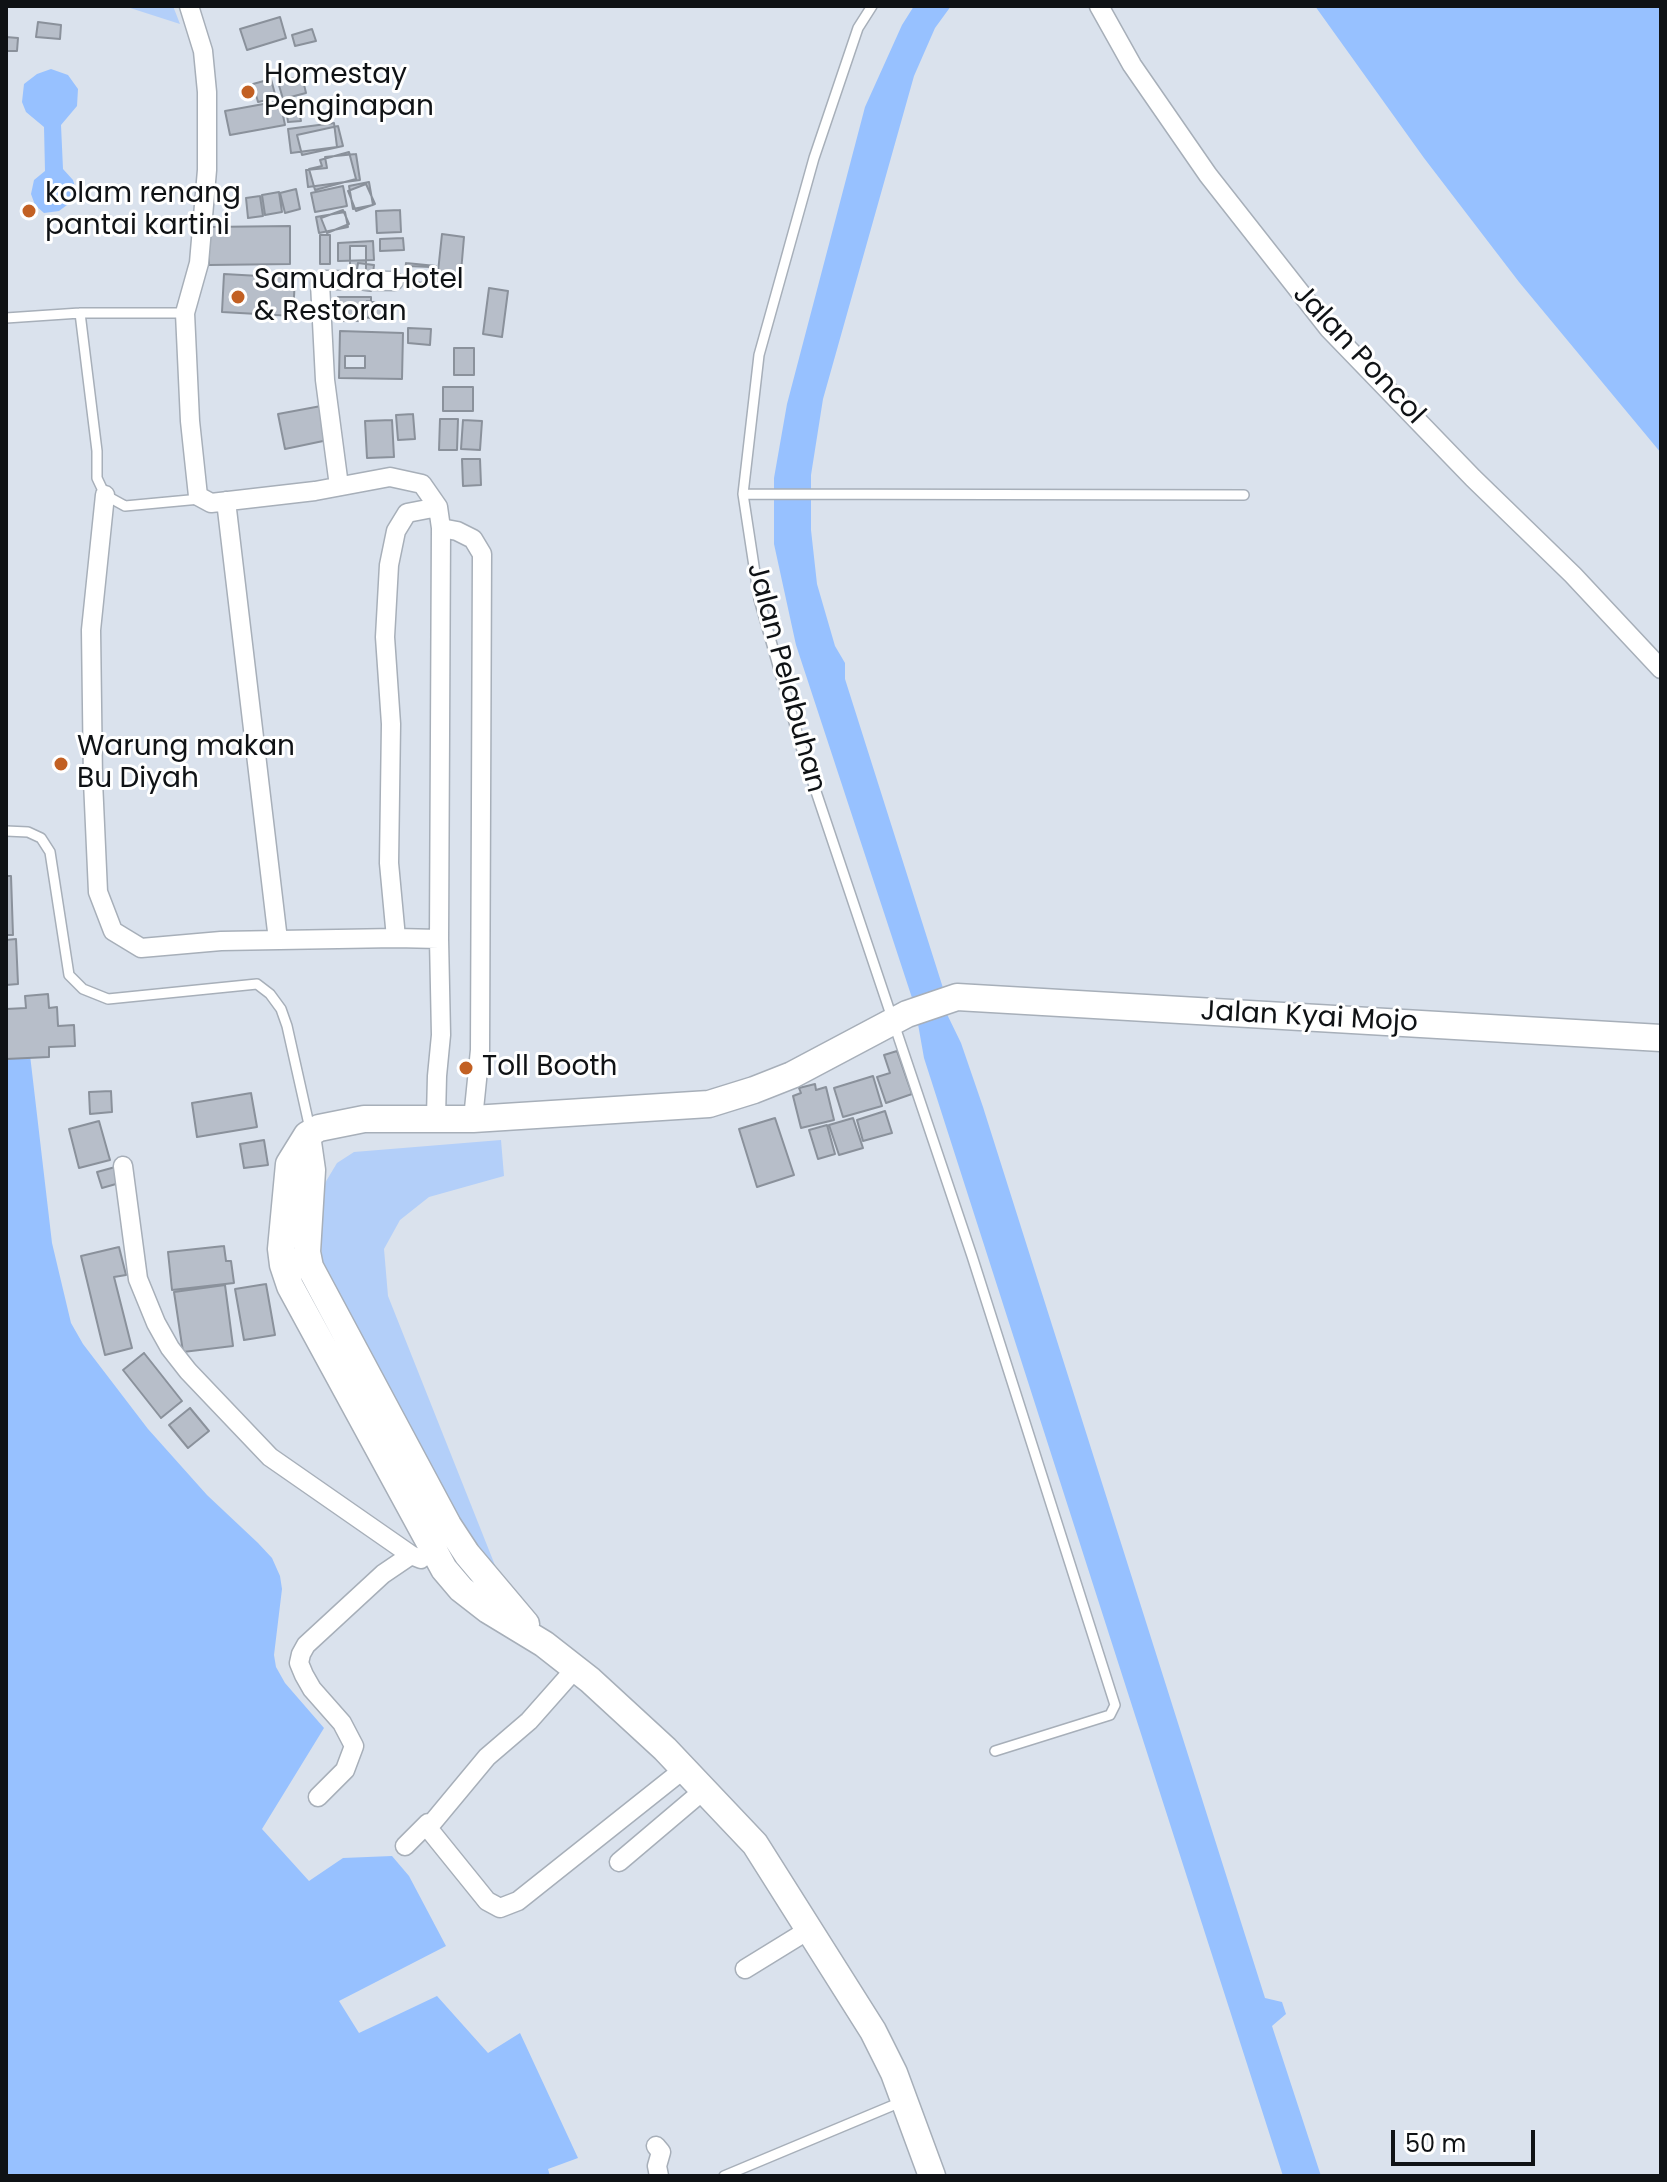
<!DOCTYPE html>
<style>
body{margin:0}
#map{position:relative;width:1667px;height:2182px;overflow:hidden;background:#dae2ed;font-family:Poppins,sans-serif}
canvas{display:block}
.frame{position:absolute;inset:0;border:8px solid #0f1215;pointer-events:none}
.scale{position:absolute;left:1391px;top:2130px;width:144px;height:36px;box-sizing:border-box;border:4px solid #0f1215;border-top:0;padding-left:10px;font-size:24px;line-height:28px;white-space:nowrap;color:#0f1215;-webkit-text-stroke:6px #fff;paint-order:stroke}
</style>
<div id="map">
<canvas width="1667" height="2182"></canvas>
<div class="frame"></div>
<div class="scale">50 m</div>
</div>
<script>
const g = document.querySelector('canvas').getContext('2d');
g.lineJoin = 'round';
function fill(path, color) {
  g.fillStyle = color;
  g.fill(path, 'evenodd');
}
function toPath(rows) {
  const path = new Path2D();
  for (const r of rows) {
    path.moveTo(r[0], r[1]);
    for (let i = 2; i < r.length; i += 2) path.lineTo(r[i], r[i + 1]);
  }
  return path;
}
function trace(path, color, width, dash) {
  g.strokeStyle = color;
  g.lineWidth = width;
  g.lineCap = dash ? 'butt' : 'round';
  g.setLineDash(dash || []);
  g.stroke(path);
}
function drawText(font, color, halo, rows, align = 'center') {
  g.font = font + ' Poppins,sans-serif';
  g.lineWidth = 6;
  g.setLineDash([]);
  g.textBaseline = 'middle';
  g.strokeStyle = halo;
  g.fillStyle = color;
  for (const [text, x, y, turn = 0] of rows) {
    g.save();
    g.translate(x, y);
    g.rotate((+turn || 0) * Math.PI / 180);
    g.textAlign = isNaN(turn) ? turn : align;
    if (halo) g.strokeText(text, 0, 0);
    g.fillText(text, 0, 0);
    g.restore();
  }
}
fill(toPath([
 [124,6,173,6,180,24],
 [501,1140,504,1176,429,1197,400,1220,384,1249,388,1296,506,1593,467,1545,322,1262,320,1219,325,1183,337,1163,354,1152]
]), '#b3cff9');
fill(toPath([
 [914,6,951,6,935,28,914,76,823,399,811,475,811,530,817,584,835,646,845,663,845,679,943,988,944,1008,961,1043,983,1107,1265,1998,1282,2002,1286,2014,1272,2026,1321,2176,1283,2176,924,1058,915,1007,796,645,774,544,774,478,787,404,865,107,902,25],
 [1315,6,1661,6,1661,453,1519,282,1424,158],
 [51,69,68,75,78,89,77,106,61,125,63,169,73,180,77,193,71,202,59,211,44,213,35,205,31,194,34,180,45,171,44,127,26,112,22,102,24,84,37,74],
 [6,1052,30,1055,52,1243,71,1323,83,1344,148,1429,207,1495,258,1543,272,1558,280,1576,282,1589,274,1655,276,1667,285,1683,324,1728,262,1829,309,1881,343,1858,392,1856,409,1876,446,1946,339,2001,359,2033,437,1996,488,2053,520,2033,578,2158,548,2169,550,2176,6,2176]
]), '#97c1ff');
const building = toPath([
 [280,17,286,38,247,50,240,29,280,17],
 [38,22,61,25,60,39,36,37,38,22],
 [312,29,316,41,295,46,292,35,312,29],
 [6,37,18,38,17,51,6,51,6,37],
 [302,76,306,93,283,99,278,82,302,76],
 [271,79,276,98,258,102,253,84,271,79],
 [297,100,301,121,288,122,285,102,297,100],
 [280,101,285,125,230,135,225,111,280,101],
 [334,123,337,147,291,153,288,129,334,123],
 [338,126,343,146,302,155,297,135,338,126],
 [349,152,356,179,315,190,309,169,322,166,320,160,349,152],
 [356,154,360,180,308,187,306,170,327,168,325,157,356,154],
 [369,182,373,205,353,209,349,186,369,182],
 [366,184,375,204,356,211,348,191,366,184],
 [343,186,347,206,315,212,311,193,343,186],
 [296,189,300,209,285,213,280,193,296,189],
 [279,192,282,212,265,215,262,195,279,192],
 [260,196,263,216,248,218,246,198,260,196],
 [343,210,349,224,327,233,321,218,343,210],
 [400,210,401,232,377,233,376,211,400,210],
 [345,212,348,227,319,233,316,217,345,212],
 [290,226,290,264,209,265,208,227,290,226],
 [442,234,464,237,460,284,437,281,442,234],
 [320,235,330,235,330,264,320,264,320,235],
 [403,238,404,250,380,251,380,239,403,238],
 [373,241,374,260,338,261,338,243,373,241],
 [350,246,366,246,366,272,350,272,350,246],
 [358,263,374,265,371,291,354,289,358,263],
 [406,263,436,266,434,285,404,281,406,263],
 [407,266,431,267,431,283,406,282,407,266],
 [224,274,295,278,293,316,222,312,224,274],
 [489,288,508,291,502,337,483,334,489,288],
 [338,297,371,297,371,306,366,306,366,321,343,321,343,307,339,307,338,297],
 [367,301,391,305,389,321,364,317,367,301],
 [408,328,431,329,430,345,408,343,408,328],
 [340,331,403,333,402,379,339,378,340,331],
 [454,348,474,348,474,375,454,375,454,348],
 [345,356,365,356,365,368,345,368,345,356],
 [443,387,473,387,473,411,443,411,443,387],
 [321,406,328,440,285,449,278,414,321,406],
 [413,414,415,439,398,440,396,415,413,414],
 [440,419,458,419,457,450,439,450,440,419],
 [392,420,394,457,367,458,365,421,392,420],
 [463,420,482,421,480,450,461,449,463,420],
 [462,459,480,459,481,485,463,486,462,459],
 [6,876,11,876,13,935,6,935,6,876],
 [16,939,18,984,6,985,6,940,16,939],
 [48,994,49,1008,57,1007,58,1026,74,1025,75,1046,49,1047,49,1057,6,1059,6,1009,26,1008,25,996,48,994],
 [897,1051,912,1094,886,1103,877,1077,890,1073,884,1055,897,1051],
 [873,1076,882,1106,843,1117,834,1088,873,1076],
 [815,1084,816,1090,826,1087,834,1120,801,1128,793,1096,801,1093,799,1088,815,1084],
 [111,1091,112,1112,90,1114,89,1092,111,1091],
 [251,1093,257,1127,197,1137,192,1103,251,1093],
 [885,1111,892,1133,863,1141,857,1120,885,1111],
 [775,1118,794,1175,757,1187,739,1129,775,1118],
 [853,1118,863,1148,839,1155,829,1125,853,1118],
 [99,1121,110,1160,79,1168,69,1129,99,1121],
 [827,1125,835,1154,818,1159,809,1130,827,1125],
 [264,1140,268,1165,244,1168,240,1144,264,1140],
 [119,1166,123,1182,102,1188,97,1172,119,1166],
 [224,1246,226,1261,231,1261,234,1283,172,1290,168,1252,224,1246],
 [119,1247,126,1275,114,1277,132,1348,105,1355,81,1256,119,1247],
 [266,1284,275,1335,244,1340,235,1289,266,1284],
 [225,1285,233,1346,183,1352,174,1292,225,1285],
 [144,1353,182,1401,161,1418,123,1370,144,1353],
 [190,1408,209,1431,188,1448,169,1425,190,1408]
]);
fill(building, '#b7bec9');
trace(building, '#8a919b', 2);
const lane = toPath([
 [872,6,858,28,814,158,759,355,743,494,759,599,802,750,972,1256,1115,1705,1110,1715,995,1751],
 [80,313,97,451,97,478,105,495,125,506,200,499],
 [6,318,80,313,185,313],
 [743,494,1244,495],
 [6,831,28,832,41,838,50,852,69,975,83,989,108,999,257,984,270,994,281,1009,287,1026,310,1129],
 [724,2176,901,2102]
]);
const street = toPath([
 [189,6,203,51,207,92,207,170,199,263,185,313,190,421,198,496,211,503,315,491,390,477,422,484,438,507,441,528,457,531,473,539,482,554,480,1050,473,1119],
 [1099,6,1132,65,1208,175,1329,329,1473,478,1573,575,1661,669],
 [339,486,325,380,320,283,325,280,394,281],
 [105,495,91,630,93,781,98,892,113,931,141,948,221,941,396,938],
 [226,501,278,940],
 [439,939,441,528],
 [436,1117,437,1076,441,1035,439,939,396,938,389,863,391,724,385,637,389,565,396,531,407,513,438,507],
 [123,1166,138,1279,156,1323,170,1348,188,1371,270,1457,411,1555],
 [575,1669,529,1721,487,1757,428,1828,487,1901,500,1908,518,1901,684,1769],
 [318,1797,345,1770,354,1746,342,1723,312,1689,304,1675,299,1663,301,1654,306,1645,383,1574,411,1555,421,1559],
 [405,1846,428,1823,430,1825],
 [619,1862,704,1790],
 [745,1969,810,1929],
 [656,2146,661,2152,657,2166,659,2176]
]);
const secondary = toPath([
 [307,1135,312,1170,307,1252,310,1267,448,1525,467,1554,526,1624],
 [932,2176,894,2073,873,2031,755,1844,665,1749,590,1680,544,1644,488,1610,461,1589,444,1569,290,1286,283,1265,281,1249,289,1164,307,1135,319,1128,364,1119,473,1119,709,1104,754,1090,792,1075,907,1014,957,997,1661,1038]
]);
trace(lane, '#a7afb9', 12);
trace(street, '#a7afb9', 21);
trace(secondary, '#a7afb9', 29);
trace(lane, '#fff', 9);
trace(street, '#fff', 18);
trace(secondary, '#fff', 26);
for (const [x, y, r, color] of [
 [248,92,8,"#c26023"],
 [29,211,8,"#c26023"],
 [238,297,8,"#c26023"],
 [61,764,8,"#c26023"],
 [466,1068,8,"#c26023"]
]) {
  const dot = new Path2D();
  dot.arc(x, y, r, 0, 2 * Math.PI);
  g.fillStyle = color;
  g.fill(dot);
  trace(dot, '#fff', 3);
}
drawText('28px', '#0f1215', '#fff', [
 ["Homestay",264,76],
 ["Penginapan",264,108],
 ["kolam renang",45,195],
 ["pantai kartini",45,227],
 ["Samudra Hotel",254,281],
 ["& Restoran",254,313],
 ["Warung makan",77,748],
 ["Bu Diyah",77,780],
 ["Toll Booth",482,1068]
], 'left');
drawText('28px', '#0f1215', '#fff', [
 ["Jalan Poncol",1358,355,47],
 ["Jalan Pelabuhan",785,678,75],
 ["Jalan Kyai Mojo",1309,1018,3]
]);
</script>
